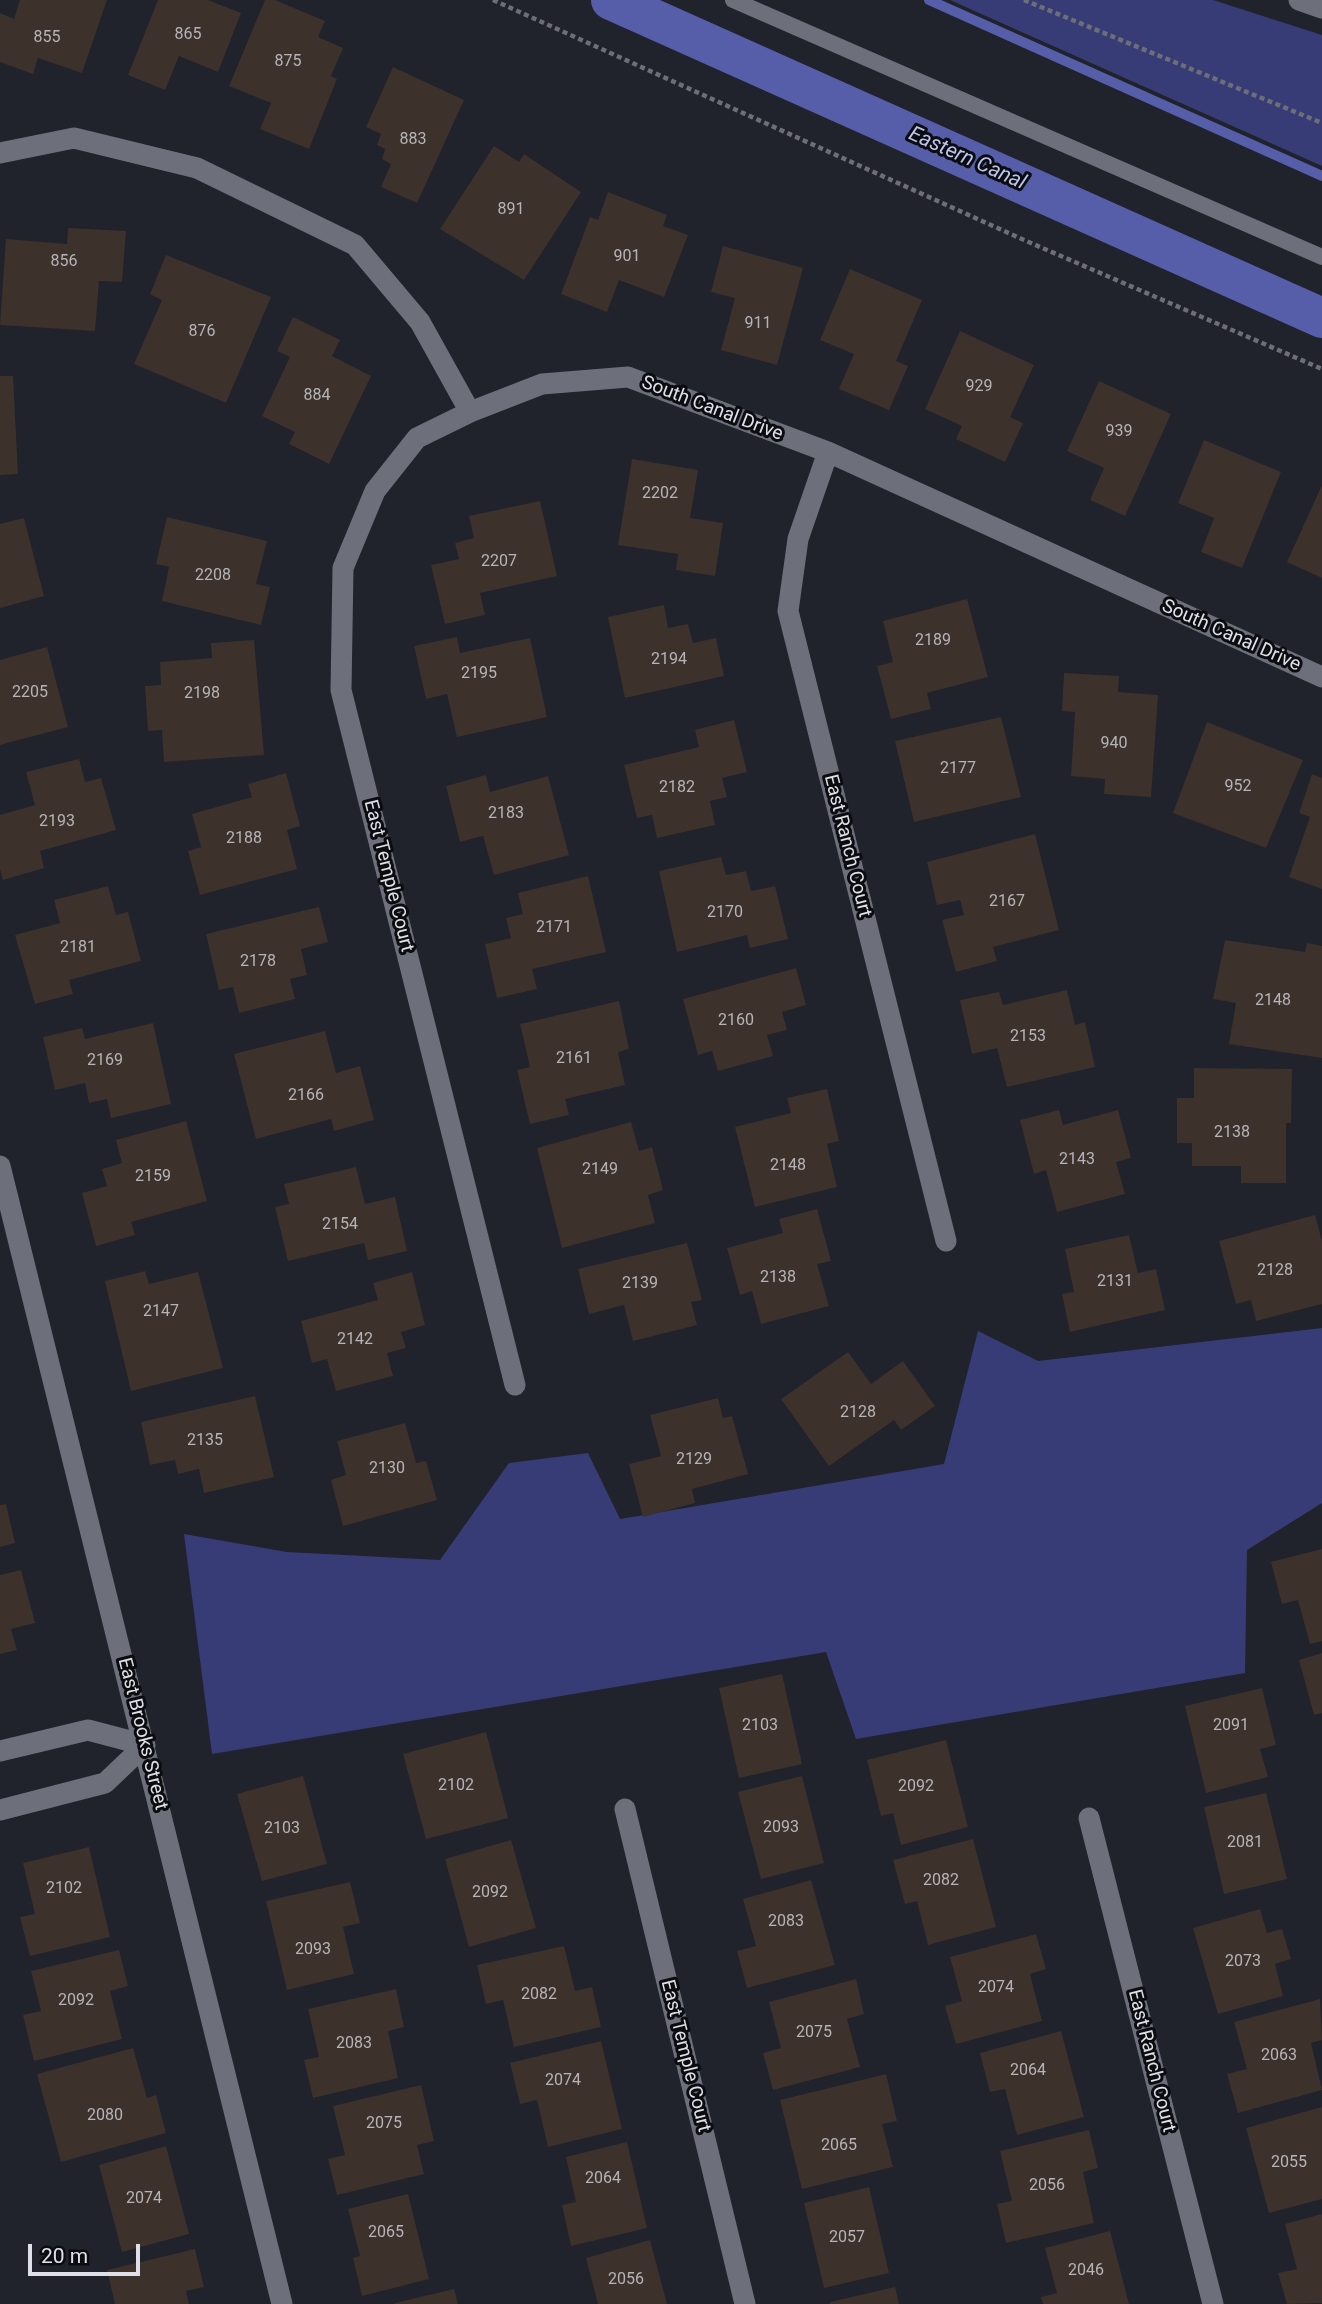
<!DOCTYPE html>
<style>
body{margin:0}
#map{position:relative;width:1322px;height:2304px;overflow:hidden;background:#20222c;font-family:Roboto,sans-serif}
canvas{display:block}
.scale{position:absolute;left:28px;top:2244px;width:112px;height:32px;box-sizing:border-box;border:4px solid #dfe0e7;border-top:0;padding-left:9px;font-size:21px;line-height:24px;white-space:nowrap;color:#dfe0e7;-webkit-text-stroke:5px #0b0c10;paint-order:stroke}
</style>
<div id="map">
<canvas width="1322" height="2304"></canvas>
<div class="scale">20 m</div>
</div>
<script>
const g = document.querySelector('canvas').getContext('2d');
g.lineJoin = 'round';
function fill(path, color) {
  g.fillStyle = color;
  g.fill(path, 'evenodd');
}
function toPath(rows) {
  const path = new Path2D();
  for (const r of rows) {
    path.moveTo(r[0], r[1]);
    for (let i = 2; i < r.length; i += 2) path.lineTo(r[i], r[i + 1]);
  }
  return path;
}
function trace(path, color, width, dash) {
  g.strokeStyle = color;
  g.lineWidth = width;
  g.lineCap = dash ? 'butt' : 'round';
  g.setLineDash(dash || []);
  g.stroke(path);
}
function drawText(font, color, halo, rows, align = 'center') {
  g.font = font + ' Roboto,sans-serif';
  g.lineWidth = 6;
  g.setLineDash([]);
  g.textBaseline = 'middle';
  g.strokeStyle = halo;
  g.fillStyle = color;
  for (const [text, x, y, turn = 0] of rows) {
    g.save();
    g.translate(x, y);
    g.rotate((+turn || 0) * Math.PI / 180);
    g.textAlign = isNaN(turn) ? turn : align;
    if (halo) g.strokeText(text, 0, 0);
    g.fillText(text, 0, 0);
    g.restore();
  }
}
fill(toPath([
 [950,0,1213,0,1322,35,1322,166],
 [1322,1328,1322,1503,1247,1550,1245,1673,856,1739,826,1652,212,1754,184,1534,287,1552,440,1560,509,1463,588,1453,620,1519,944,1464,978,1331,1038,1361]
]), '#373c76');
trace(toPath([
 [929,0,1322,176]
]), '#575ea9', 10);
trace(toPath([
 [611,0,1322,318]
]), '#575ea9', 40);
fill(toPath([
 [20,0,107,0,82,73,38,58,33,74,0,62,0,13,14,19],
 [158,0,208,0,241,13,218,72,179,56,165,90,128,75],
 [265,0,275,0,325,21,318,37,343,48,331,76,337,79,309,149,260,129,271,103,229,86],
 [393,67,464,100,417,203,381,187,391,164,382,159,385,149,377,145,381,134,366,127],
 [494,146,519,162,524,154,581,192,524,280,440,229],
 [608,192,667,215,663,226,688,235,664,297,619,280,607,312,561,294,590,217,598,220],
 [68,228,126,231,122,282,99,281,95,331,0,325,6,239,67,244],
 [723,246,803,268,777,365,721,350,735,298,711,292],
 [166,255,271,297,226,403,134,364,162,300,150,294],
 [850,269,922,300,896,361,908,366,889,410,839,389,854,354,820,340],
 [293,317,340,340,332,356,371,376,329,464,289,444,295,432,262,416,290,357,277,351],
 [960,331,1034,365,1010,417,1023,423,1005,462,956,439,962,426,925,409],
 [0,376,13,376,18,474,0,475],
 [1099,381,1171,414,1125,516,1090,500,1104,468,1067,451],
 [1204,440,1281,472,1242,568,1201,552,1214,518,1178,503],
 [632,459,698,470,690,518,723,523,715,576,676,570,678,554,618,545],
 [1322,485,1322,578,1287,562],
 [540,501,557,576,480,593,485,615,445,624,431,565,459,559,455,543,474,538,469,516],
 [167,517,267,541,256,584,270,587,261,625,162,601,169,567,156,564],
 [24,518,44,596,0,608,0,524],
 [967,599,988,677,927,693,931,709,891,719,877,666,893,662,883,621],
 [664,605,668,628,688,624,693,643,716,638,724,676,625,698,608,617],
 [457,637,460,653,530,638,547,717,457,737,447,694,426,699,414,646],
 [254,640,264,755,164,762,162,730,148,731,145,686,161,685,160,662,212,658,211,643],
 [47,647,68,727,0,745,0,660],
 [1064,673,1119,676,1118,692,1158,695,1151,797,1104,794,1105,779,1071,776,1075,712,1062,711],
 [1001,717,1021,797,914,822,895,741],
 [734,720,747,772,722,778,727,797,710,801,715,825,657,838,652,815,637,818,624,765,699,747,695,730],
 [1207,722,1303,760,1266,848,1173,813],
 [79,759,85,782,101,778,116,830,40,851,44,868,3,880,0,869,0,815,35,805,26,772],
 [286,773,300,826,287,830,297,869,200,895,188,851,201,847,192,814,252,797,248,784],
 [1312,774,1322,778,1322,889,1289,877,1310,817,1299,813],
 [486,775,490,792,548,776,569,855,494,875,483,836,460,842,446,786],
 [1035,834,1059,930,993,947,997,961,956,972,942,920,964,915,960,900,937,905,927,862],
 [721,857,726,875,746,871,751,891,775,886,788,939,750,948,747,935,677,952,659,871],
 [588,876,606,952,532,969,537,989,497,998,485,944,511,938,506,918,523,914,518,893],
 [108,886,116,915,128,912,141,961,69,980,73,994,35,1004,15,935,60,923,54,900],
 [319,907,328,942,301,949,307,975,290,979,295,999,239,1013,233,987,219,990,206,934],
 [1225,940,1305,952,1307,943,1322,946,1322,1058,1229,1044,1236,1003,1213,999],
 [796,968,806,1005,782,1012,787,1030,767,1035,773,1056,718,1071,712,1051,698,1055,683,999],
 [1067,990,1075,1025,1085,1022,1095,1067,1007,1087,997,1048,972,1054,960,1000,999,992,1003,1005],
 [619,1001,629,1049,618,1052,625,1085,565,1099,569,1115,530,1124,517,1070,530,1067,520,1024],
 [153,1023,171,1104,111,1118,107,1099,89,1103,85,1083,55,1090,43,1037,82,1028,85,1039],
 [325,1031,336,1073,360,1066,374,1120,334,1131,331,1119,256,1139,234,1054],
 [1194,1068,1292,1069,1291,1123,1286,1123,1286,1183,1241,1183,1241,1166,1192,1166,1192,1143,1177,1143,1177,1098,1194,1098],
 [827,1089,839,1141,827,1144,837,1187,755,1207,735,1127,791,1113,787,1098],
 [1059,1110,1063,1125,1118,1110,1131,1158,1116,1162,1125,1194,1057,1212,1046,1170,1034,1174,1020,1120],
 [186,1121,207,1201,131,1222,135,1235,96,1246,82,1193,107,1186,102,1169,122,1163,116,1140],
 [631,1122,639,1151,652,1147,663,1190,648,1195,655,1223,562,1248,537,1148],
 [356,1167,365,1204,395,1197,407,1251,368,1260,364,1243,288,1261,275,1207,289,1204,284,1184],
 [817,1209,831,1261,817,1264,829,1306,761,1324,752,1291,740,1295,727,1248,783,1233,779,1219],
 [1315,1215,1322,1241,1322,1304,1256,1321,1251,1300,1236,1304,1219,1241],
 [1129,1235,1138,1273,1156,1269,1165,1310,1070,1332,1062,1294,1074,1292,1065,1249],
 [687,1243,702,1300,691,1302,697,1325,633,1341,624,1305,589,1314,578,1269],
 [145,1271,149,1284,198,1272,223,1368,131,1391,105,1281],
 [412,1272,425,1325,401,1332,406,1348,387,1353,393,1376,336,1391,327,1359,312,1363,301,1321,378,1300,373,1283],
 [848,1352,871,1384,903,1361,935,1406,901,1430,894,1420,829,1466,781,1399],
 [255,1396,274,1477,204,1493,199,1469,178,1474,175,1460,150,1465,141,1422],
 [718,1398,723,1418,732,1416,748,1474,692,1489,695,1503,643,1517,629,1464,661,1456,650,1415],
 [405,1423,416,1463,426,1461,437,1500,343,1526,331,1480,346,1475,337,1441],
 [6,1504,15,1543,0,1547,0,1505],
 [1322,1549,1322,1641,1310,1644,1298,1600,1282,1604,1271,1562],
 [21,1570,35,1623,11,1629,17,1650,0,1654,0,1575],
 [1322,1653,1322,1713,1314,1715,1299,1660],
 [782,1674,802,1764,739,1778,719,1688],
 [1262,1688,1276,1745,1260,1749,1268,1777,1206,1793,1185,1706],
 [486,1732,508,1818,426,1839,403,1754],
 [946,1740,968,1827,901,1845,893,1813,881,1816,867,1760],
 [303,1776,327,1864,262,1881,237,1794],
 [802,1776,824,1863,761,1879,738,1792],
 [1266,1793,1287,1879,1224,1894,1204,1807],
 [973,1839,996,1927,928,1945,917,1901,905,1904,893,1860],
 [511,1840,536,1928,469,1947,445,1859],
 [89,1847,110,1937,30,1956,20,1917,35,1914,23,1863],
 [811,1880,835,1965,747,1988,737,1951,756,1946,743,1899],
 [350,1882,360,1923,343,1927,354,1974,287,1990,266,1901],
 [1260,1909,1267,1933,1282,1929,1291,1959,1275,1964,1283,1996,1218,2014,1193,1928],
 [1036,1934,1046,1969,1030,1974,1042,2021,956,2044,945,2006,962,2001,950,1957],
 [564,1946,575,1991,592,1987,601,2027,514,2047,503,2000,486,2004,477,1965],
 [119,1950,128,1986,110,1991,122,2039,34,2061,23,2015,41,2011,31,1971],
 [856,1979,864,2014,847,2019,860,2067,773,2090,763,2053,781,2048,769,2002],
 [396,1989,404,2027,388,2031,398,2078,313,2098,304,2060,319,2057,308,2009],
 [1320,1999,1322,2040,1311,2043,1322,2090,1238,2113,1227,2074,1247,2069,1234,2022],
 [1061,2031,1084,2117,1017,2135,1005,2089,990,2092,980,2053],
 [601,2041,622,2129,548,2147,537,2100,520,2104,510,2063],
 [133,2048,147,2098,156,2095,166,2133,61,2162,37,2074],
 [886,2074,897,2121,882,2124,893,2167,802,2189,780,2100],
 [421,2085,434,2141,417,2145,424,2174,337,2195,328,2159,345,2155,333,2106],
 [1322,2107,1322,2199,1269,2213,1246,2128],
 [1089,2130,1098,2168,1083,2172,1094,2223,1006,2243,997,2204,1012,2201,1000,2151],
 [627,2142,647,2228,571,2246,562,2205,576,2202,566,2157],
 [166,2146,189,2234,122,2252,99,2165],
 [869,2187,889,2273,824,2288,804,2203],
 [408,2194,429,2279,362,2296,353,2258,360,2256,348,2209],
 [1322,2214,1322,2303,1287,2304,1278,2273,1297,2269,1285,2224],
 [1110,2231,1129,2304,1043,2304,1041,2297,1057,2293,1045,2248],
 [650,2240,667,2304,598,2304,586,2258],
 [195,2249,204,2287,186,2291,189,2304,115,2304,107,2270],
 [895,2287,899,2304,830,2304,830,2302],
 [454,2289,458,2304,395,2304,395,2303]
]), '#3c312b');
trace(toPath([
 [493,0,1024,240,1322,369],
 [1024,0,1322,123]
]), '#6d6e77', 4.5, [5, 3.5]);
trace(toPath([
 [733,0,1322,257]
]), '#6d6f7b', 16);
trace(toPath([
 [1299,0,1322,8],
 [0,153,74,138,197,168,355,245,420,322,470,412,542,384,628,377,828,452,1322,677],
 [470,412,417,438,375,491,343,568,341,690,515,1385],
 [828,452,798,539,788,611,946,1241],
 [0,1166,282,2304],
 [0,1751,88,1730,145,1745],
 [625,1809,745,2304],
 [0,1810,105,1783,145,1745],
 [1089,1818,1213,2304]
]), '#6d6f7b', 21);
drawText('16px', '#b6b4b8', null, [
 ["865",188,35],
 ["855",47,38],
 ["875",288,62],
 ["883",413,140],
 ["891",511,210],
 ["901",627,257],
 ["856",64,262],
 ["911",758,324],
 ["876",202,332],
 ["929",979,387],
 ["884",317,396],
 ["939",1119,432],
 ["2202",660,494],
 ["2207",499,562],
 ["2208",213,576],
 ["2189",933,641],
 ["2194",669,660],
 ["2195",479,674],
 ["2205",30,693],
 ["2198",202,694],
 ["940",1114,744],
 ["2177",958,769],
 ["952",1238,787],
 ["2182",677,788],
 ["2183",506,814],
 ["2193",57,822],
 ["2188",244,839],
 ["2167",1007,902],
 ["2170",725,913],
 ["2171",554,928],
 ["2181",78,948],
 ["2178",258,962],
 ["2148",1273,1001],
 ["2160",736,1021],
 ["2153",1028,1037],
 ["2161",574,1059],
 ["2169",105,1061],
 ["2166",306,1096],
 ["2138",1232,1133],
 ["2143",1077,1160],
 ["2148",788,1166],
 ["2149",600,1170],
 ["2159",153,1177],
 ["2154",340,1225],
 ["2128",1275,1271],
 ["2138",778,1278],
 ["2131",1115,1282],
 ["2139",640,1284],
 ["2147",161,1312],
 ["2142",355,1340],
 ["2128",858,1413],
 ["2135",205,1441],
 ["2129",694,1460],
 ["2130",387,1469],
 ["2103",760,1726],
 ["2091",1231,1726],
 ["2102",456,1786],
 ["2092",916,1787],
 ["2093",781,1828],
 ["2103",282,1829],
 ["2081",1245,1843],
 ["2082",941,1881],
 ["2102",64,1889],
 ["2092",490,1893],
 ["2083",786,1922],
 ["2093",313,1950],
 ["2073",1243,1962],
 ["2074",996,1988],
 ["2082",539,1995],
 ["2092",76,2001],
 ["2075",814,2033],
 ["2083",354,2044],
 ["2063",1279,2056],
 ["2064",1028,2071],
 ["2074",563,2081],
 ["2080",105,2116],
 ["2075",384,2124],
 ["2065",839,2146],
 ["2055",1289,2163],
 ["2064",603,2179],
 ["2056",1047,2186],
 ["2074",144,2199],
 ["2065",386,2233],
 ["2057",847,2238],
 ["2046",1086,2271],
 ["2056",626,2280]
]);
drawText('19px', '#dfe0e7', '#0b0c10', [
 ["South Canal Drive",712,409,21],
 ["South Canal Drive",1231,636,24],
 ["East Ranch Court",847,846,76],
 ["East Temple Court",388,876,76],
 ["East Brooks Street",142,1734,76],
 ["East Temple Court",685,2056,76],
 ["East Ranch Court",1151,2061,76]
]);
drawText('italic 21px', '#bdc4ee', '#0b0c10', [
 ["Eastern Canal",967,159,24]
]);
</script>
